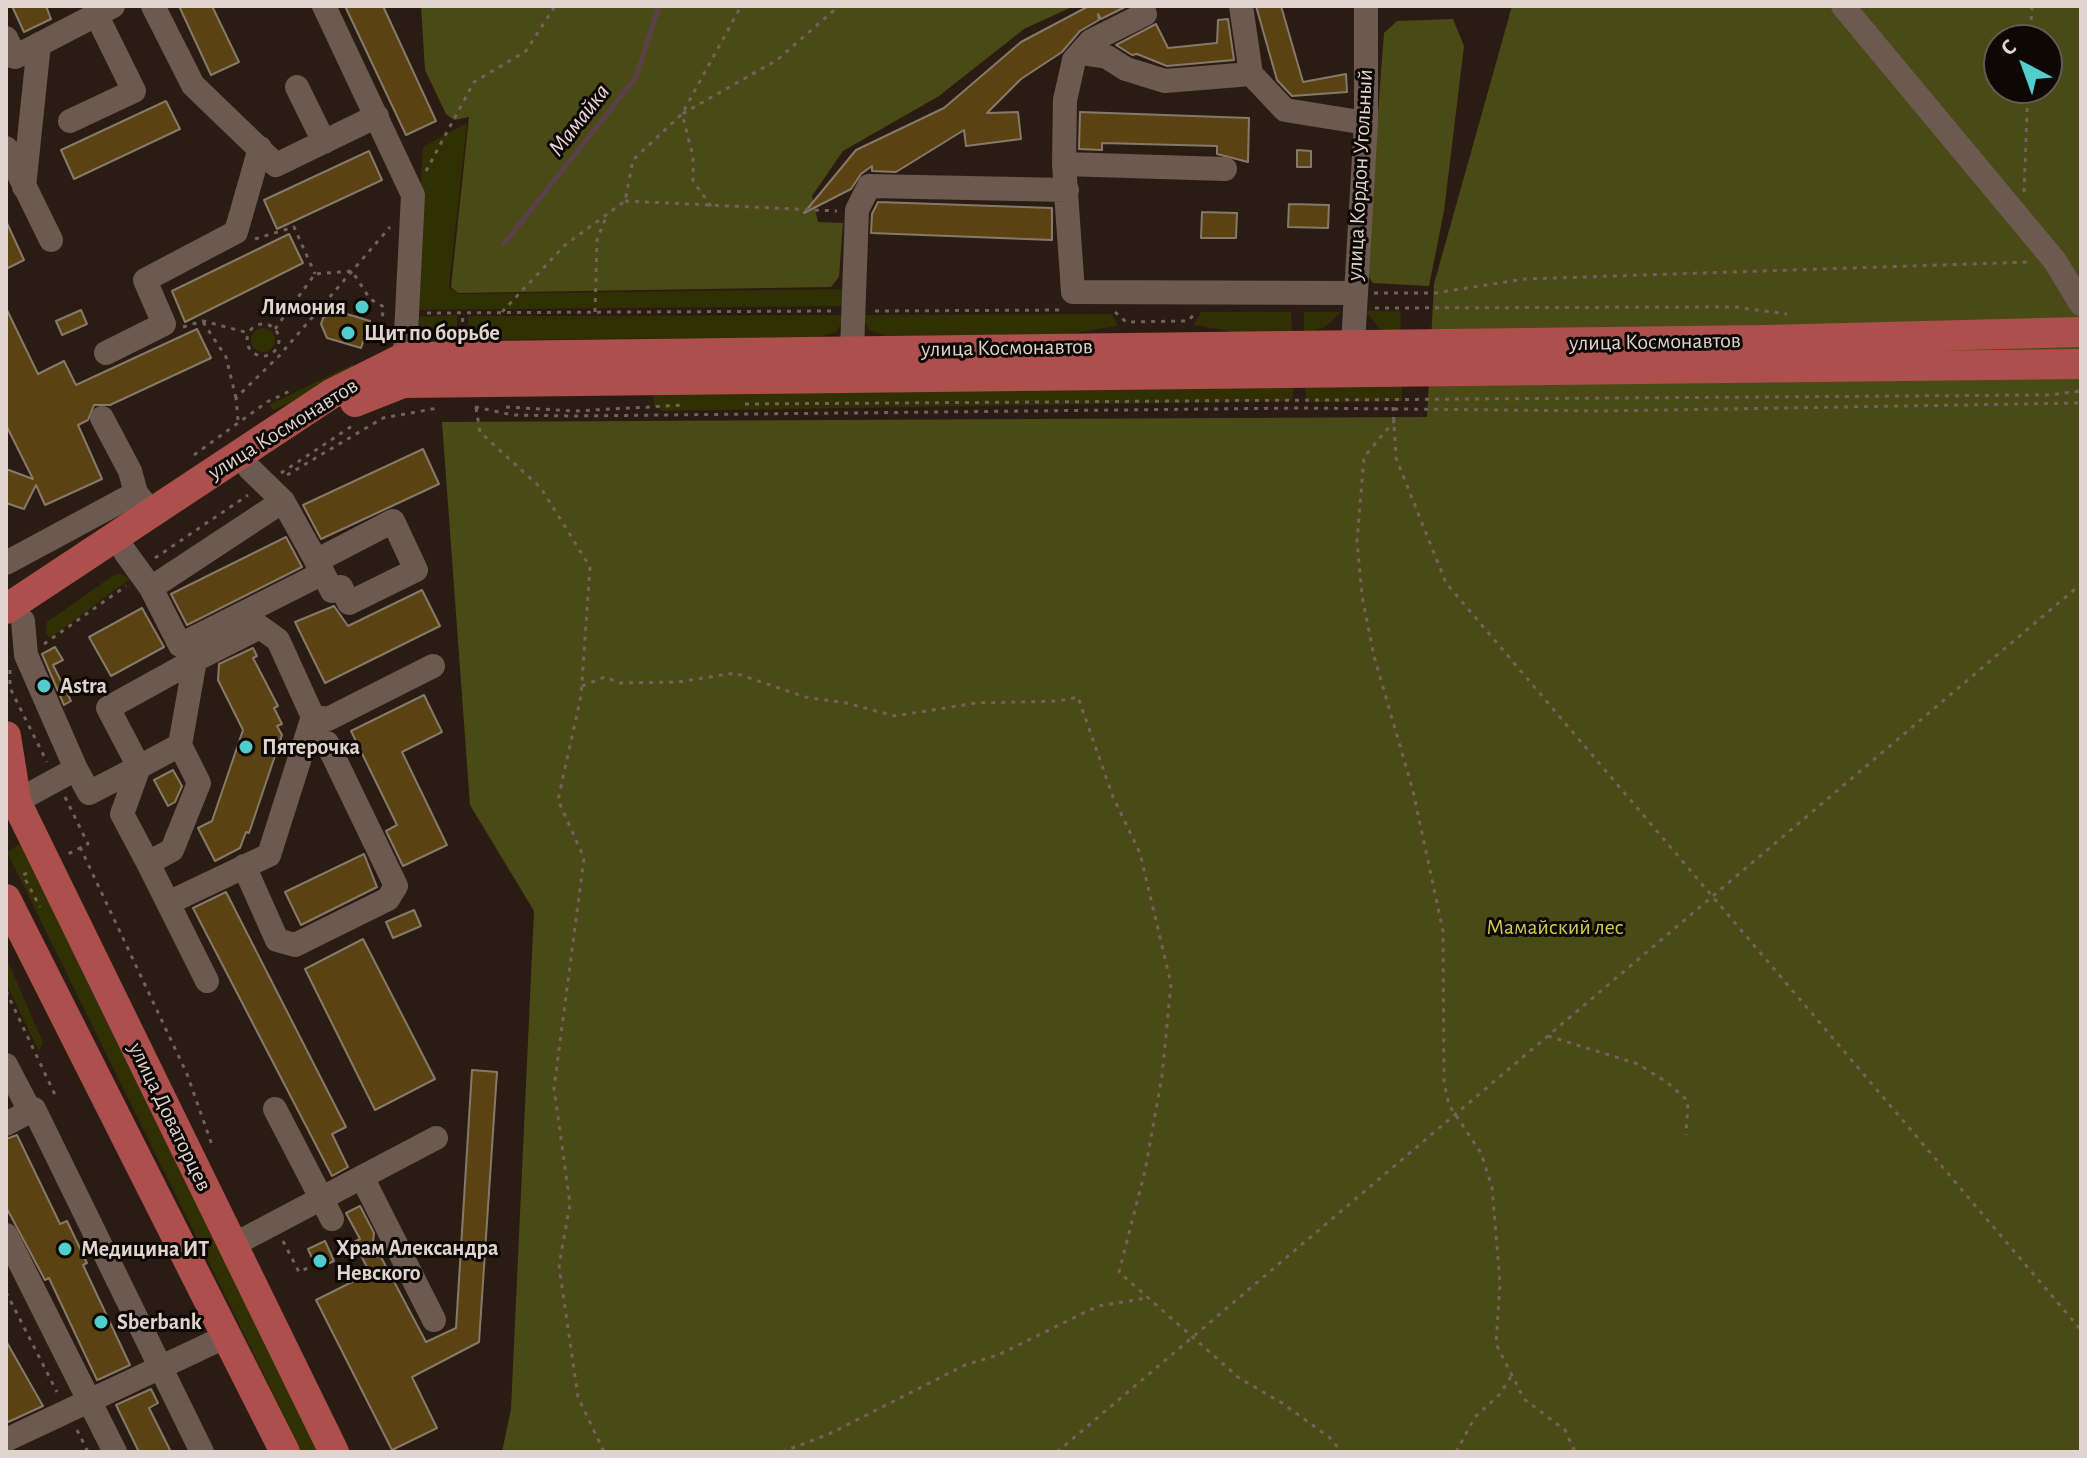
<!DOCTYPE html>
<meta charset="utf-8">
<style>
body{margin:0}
#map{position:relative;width:2087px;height:1458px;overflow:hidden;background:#2b1c13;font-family:"Alegreya Sans",sans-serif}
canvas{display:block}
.frame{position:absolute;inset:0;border:8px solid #dfd5ce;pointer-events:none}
.north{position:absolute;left:1983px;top:24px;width:80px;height:80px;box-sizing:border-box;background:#0e0805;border:2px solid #625a55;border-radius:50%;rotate:319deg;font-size:22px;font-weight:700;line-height:32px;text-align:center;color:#dfd5ce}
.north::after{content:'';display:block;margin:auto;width:28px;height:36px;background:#52cdcd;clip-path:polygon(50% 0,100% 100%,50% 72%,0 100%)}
</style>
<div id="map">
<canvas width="2087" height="1458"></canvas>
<div class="frame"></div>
<div class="north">С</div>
</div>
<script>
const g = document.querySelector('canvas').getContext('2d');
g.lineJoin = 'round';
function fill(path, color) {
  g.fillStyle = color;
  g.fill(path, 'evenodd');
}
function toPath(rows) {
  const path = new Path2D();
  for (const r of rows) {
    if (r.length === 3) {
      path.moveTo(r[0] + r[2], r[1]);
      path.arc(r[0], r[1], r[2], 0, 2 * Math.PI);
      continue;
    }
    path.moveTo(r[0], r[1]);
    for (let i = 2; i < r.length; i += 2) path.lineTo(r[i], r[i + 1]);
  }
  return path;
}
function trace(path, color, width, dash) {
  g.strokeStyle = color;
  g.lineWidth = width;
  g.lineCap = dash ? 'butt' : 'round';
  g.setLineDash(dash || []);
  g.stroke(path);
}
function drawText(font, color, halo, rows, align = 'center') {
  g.font = font + ' "Alegreya Sans",sans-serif';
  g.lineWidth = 6;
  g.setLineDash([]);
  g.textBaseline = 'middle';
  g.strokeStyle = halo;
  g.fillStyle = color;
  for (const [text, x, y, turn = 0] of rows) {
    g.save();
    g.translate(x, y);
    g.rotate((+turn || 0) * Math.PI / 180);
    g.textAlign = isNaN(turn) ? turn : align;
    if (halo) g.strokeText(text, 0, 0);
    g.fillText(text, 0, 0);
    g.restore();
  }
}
fill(toPath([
 [467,123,449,287,458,294,847,289,847,306,412,310,423,147],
 [1365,311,1401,311,1400,335,1379,328],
 [1201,312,1291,312,1292,333,1247,334,1194,325],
 [1304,312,1341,312,1325,327,1304,334],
 [1112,314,1118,326,1068,334,884,336,868,329,862,315],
 [457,315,457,343,426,340,418,334,412,317],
 [847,315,836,332,820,337,469,340,468,316],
 [263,340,12],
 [353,364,356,372,312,394,273,410,269,405],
 [1402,383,1402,401,1306,402,1305,384],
 [1294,385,1292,401,663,411,654,406,654,396,699,388],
 [121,574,130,579,50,638,46,633,47,622,114,575],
 [18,845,21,846,319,1452,302,1452,7,852],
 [6,957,43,1043,39,1052,6,983]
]), '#303004');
fill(toPath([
 [421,6,1074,6,1024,29,939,96,843,151,812,196,818,222,843,223,839,277,831,287,458,293,451,287,469,117,454,120,446,114,425,70],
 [1512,6,2081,6,2081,1452,502,1452,511,1409,534,911,470,805,442,422,1427,417,1434,284],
 [1999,40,2047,40,2047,88,1999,88],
 [1453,19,1464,46,1444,211,1429,286,1373,283,1366,273,1384,33,1397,21]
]), '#4a4a17');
trace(toPath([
 [504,244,636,77,659,6]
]), '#5c4049', 5);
const building = toPath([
 [12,6,46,6,51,19,24,32,12,6],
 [179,6,212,6,239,62,211,75,179,6],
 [345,6,383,6,436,121,406,135,345,6],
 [1089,6,1127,6,1101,19,1098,14,1099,20,1080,31,1062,52,1021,79,987,113,1018,112,1021,139,966,146,964,130,896,172,872,171,872,166,861,174,851,189,804,213,856,150,944,108,1021,42,1089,6],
 [1256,6,1281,6,1303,82,1346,74,1347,92,1292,96,1277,80,1256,6],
 [1228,19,1234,60,1167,66,1137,54,1132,55,1116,45,1156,24,1168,48,1217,43,1218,20,1228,19],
 [166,101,180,129,74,179,61,150,166,101],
 [1080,112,1249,118,1248,162,1217,154,1217,146,1102,143,1102,150,1079,149,1080,112],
 [1297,150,1311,151,1311,167,1297,167,1297,150],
 [369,151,382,180,277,229,264,200,369,151],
 [878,202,1052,208,1052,240,871,233,872,214,878,202],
 [1289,204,1329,205,1328,228,1288,227,1289,204],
 [1202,212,1237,213,1236,238,1201,238,1202,212],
 [6,221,24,260,6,269,6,221],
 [289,234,303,263,185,322,172,291,289,234],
 [6,308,38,374,64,361,76,385,197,329,211,358,110,405,94,405,88,420,78,425,102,479,45,505,36,485,24,509,6,503,6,469,33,479,6,425,6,308],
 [81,310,87,324,62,335,56,321,81,310],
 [337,311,370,321,361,348,327,338,321,324,323,318,329,314,336,316,337,311],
 [423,449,439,484,321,539,303,505,423,449],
 [286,537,302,567,187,625,171,594,286,537],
 [422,590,440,626,325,683,295,622,334,606,348,626,422,590],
 [142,608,164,647,111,676,89,637,142,608],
 [55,647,63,660,53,665,71,701,64,705,42,654,55,647],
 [253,648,257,656,253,658,278,706,274,708,282,724,277,726,282,735,249,833,246,832,240,848,215,861,198,828,212,821,243,730,218,680,219,664,253,648],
 [424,695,442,732,402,752,447,845,403,866,386,831,397,825,351,731,424,695],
 [173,770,182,786,175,802,168,806,154,780,173,770],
 [364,854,377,887,301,925,285,892,364,854],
 [226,892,346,1127,332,1134,348,1167,332,1176,193,908,226,892],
 [414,910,421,926,393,938,386,922,414,910],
 [363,939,435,1079,375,1110,305,969,363,939],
 [472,1070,497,1072,479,1342,412,1377,437,1428,392,1450,316,1300,370,1273,354,1242,360,1239,346,1213,360,1206,374,1233,373,1242,426,1342,456,1328,472,1070],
 [17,1135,60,1224,67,1221,87,1263,83,1265,130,1365,102,1378,97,1380,49,1278,45,1280,6,1207,6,1139,17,1135],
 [325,1241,334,1261,317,1269,308,1249,325,1241],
 [6,1341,43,1406,8,1422,6,1418,6,1341],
 [151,1389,158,1403,149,1408,171,1452,139,1452,116,1405,151,1389]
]);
fill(building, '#5b4213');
trace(building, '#857a69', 2);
trace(toPath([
 [2030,40,2032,6],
 [426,171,474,82,526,51,555,6],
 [2024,192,2028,88],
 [625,201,837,211],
 [711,206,693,181,693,156,682,114,777,60,839,6],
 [255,239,294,227,315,274],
 [1374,293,1435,293,1525,279,2029,262],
 [1375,308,1735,307,1787,314],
 [875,311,1064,310],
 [502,312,565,245,625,201,633,160,682,114,741,6],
 [595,312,597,240,606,217],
 [1115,312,1126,322,1188,321,1196,312],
 [427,313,832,311],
 [203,322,226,357,236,398],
 [263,340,16],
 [183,327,203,321,249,333],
 [275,329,315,274,352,271,370,299,384,307,377,343],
 [462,332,463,312],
 [745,404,2050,395,2081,391],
 [475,407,513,415,572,416,1300,408,1603,411,2081,403],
 [506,407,575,411,685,405],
 [1393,407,1396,458,1446,583,2081,1330],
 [476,408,480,432,541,488,590,567,581,696,558,800,584,858,554,1088,570,1204,559,1266,578,1397,604,1452],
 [238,420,236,398,279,356,390,227],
 [1395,420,1364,457,1357,541,1362,596,1374,656,1413,791,1443,931,1444,1083,1449,1105,1481,1153,1492,1187,1500,1283,1496,1344,1524,1399,1565,1430,1575,1452],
 [194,455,267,402,290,391],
 [281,473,352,426],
 [287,475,383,418,438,408],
 [155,558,248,495],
 [44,644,126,586],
 [10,670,10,688,47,762],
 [582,686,605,677,620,683,678,682,735,673,805,697,846,703,895,716,976,703,1058,701,1078,697,1113,797,1140,853,1171,984,1162,1076,1145,1171,1119,1272,1239,1378,1282,1403,1329,1437,1342,1452],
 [65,797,88,844,66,855],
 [80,847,187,1074,212,1145],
 [27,873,23,875,40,907],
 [6,991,57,1099],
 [1548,1036,1638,1064,1668,1083,1688,1101,1686,1135],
 [283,1241,299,1272,312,1266],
 [6,1292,57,1392],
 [77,1430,88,1452],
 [782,1452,829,1434,965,1365,998,1355,1098,1306,1147,1298],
 [1057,1452,2081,584],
 [1456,1452,1475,1417,1500,1394,1512,1375]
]), '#70635b', 3, [4, 6]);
trace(toPath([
 [153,6,193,85,276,165,377,116],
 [324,6,413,195,404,373],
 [1241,6,1251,74,1285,110,1366,123],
 [1843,6,2055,261,2081,304],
 [6,38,15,57,113,6],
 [1081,53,1107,57,1126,69,1165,81,1251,74],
 [297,87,324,142],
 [70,121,134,91,96,14],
 [6,148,51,240],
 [1064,164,1065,100,1074,60,1091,41,1145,14],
 [1225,169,1064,164,1073,292,1353,293],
 [24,187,39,44],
 [1353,344,1366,123,1366,6],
 [852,350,857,210,869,186,1067,190],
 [106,353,164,324,145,280,236,232,260,148],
 [102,418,130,471,136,493,145,504],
 [250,469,283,501,323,573],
 [125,552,151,588,283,501],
 [6,563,136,493],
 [151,588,180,645,323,573,332,591,341,587,349,603,416,570,393,521,316,561],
 [180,745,195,660,260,627,278,640,313,717,328,719,433,666],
 [76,769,89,793,139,767,108,708,195,660],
 [6,807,76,769,26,655,23,621],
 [148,863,122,814,139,767,180,745,199,783,172,850,148,863,207,981],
 [244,866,277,940,295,945,388,899,396,886,327,743,306,739],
 [168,903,269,855,311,723],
 [6,1065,27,1105],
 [275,1109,332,1219],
 [6,1124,34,1109,202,1452],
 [362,1177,434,1320],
 [6,1235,115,1452],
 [233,1245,436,1138],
 [6,1440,227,1336]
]), '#6c594f', 24);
trace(toPath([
 [355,402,403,383,2081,364],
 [6,609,331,394,405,357,1767,340,2081,332],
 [6,736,16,799],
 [6,781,334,1452],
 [6,899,285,1452]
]), '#ad504d', 30);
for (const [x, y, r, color] of [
 [362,307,8,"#52cdcd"],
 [348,333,8,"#52cdcd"],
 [44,686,8,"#52cdcd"],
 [246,747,8,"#52cdcd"],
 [65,1249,8,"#52cdcd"],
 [320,1261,8,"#52cdcd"],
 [101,1322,8,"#52cdcd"]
]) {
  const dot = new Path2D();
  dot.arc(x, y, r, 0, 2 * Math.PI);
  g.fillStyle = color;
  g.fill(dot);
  trace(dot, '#0e0805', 3);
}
drawText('22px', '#dfd5ce', '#0e0805', [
 ["улица Кордон Угольный",1360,175,-87],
 ["улица Космонавтов",1655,342,-1],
 ["улица Космонавтов",1007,348,-1],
 ["улица Космонавтов",283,429,-32],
 ["улица Доваторцев",170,1117,64]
]);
drawText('bold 22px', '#dfd5ce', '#0e0805', [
 ["Лимония",346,307,"right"],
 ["Щит по борьбе",364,333],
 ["Astra",60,686],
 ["Пятерочка",262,747],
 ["Храм Александра",336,1248],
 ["Невского",336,1273],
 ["Медицина ИТ",81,1249],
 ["Sberbank",117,1322]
], 'left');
drawText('22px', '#cdcd4d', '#0e0805', [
 ["Мамайский лес",1555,927]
]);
drawText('italic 24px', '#efd7df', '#0e0805', [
 ["Мамайка",579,120,-52]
]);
</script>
